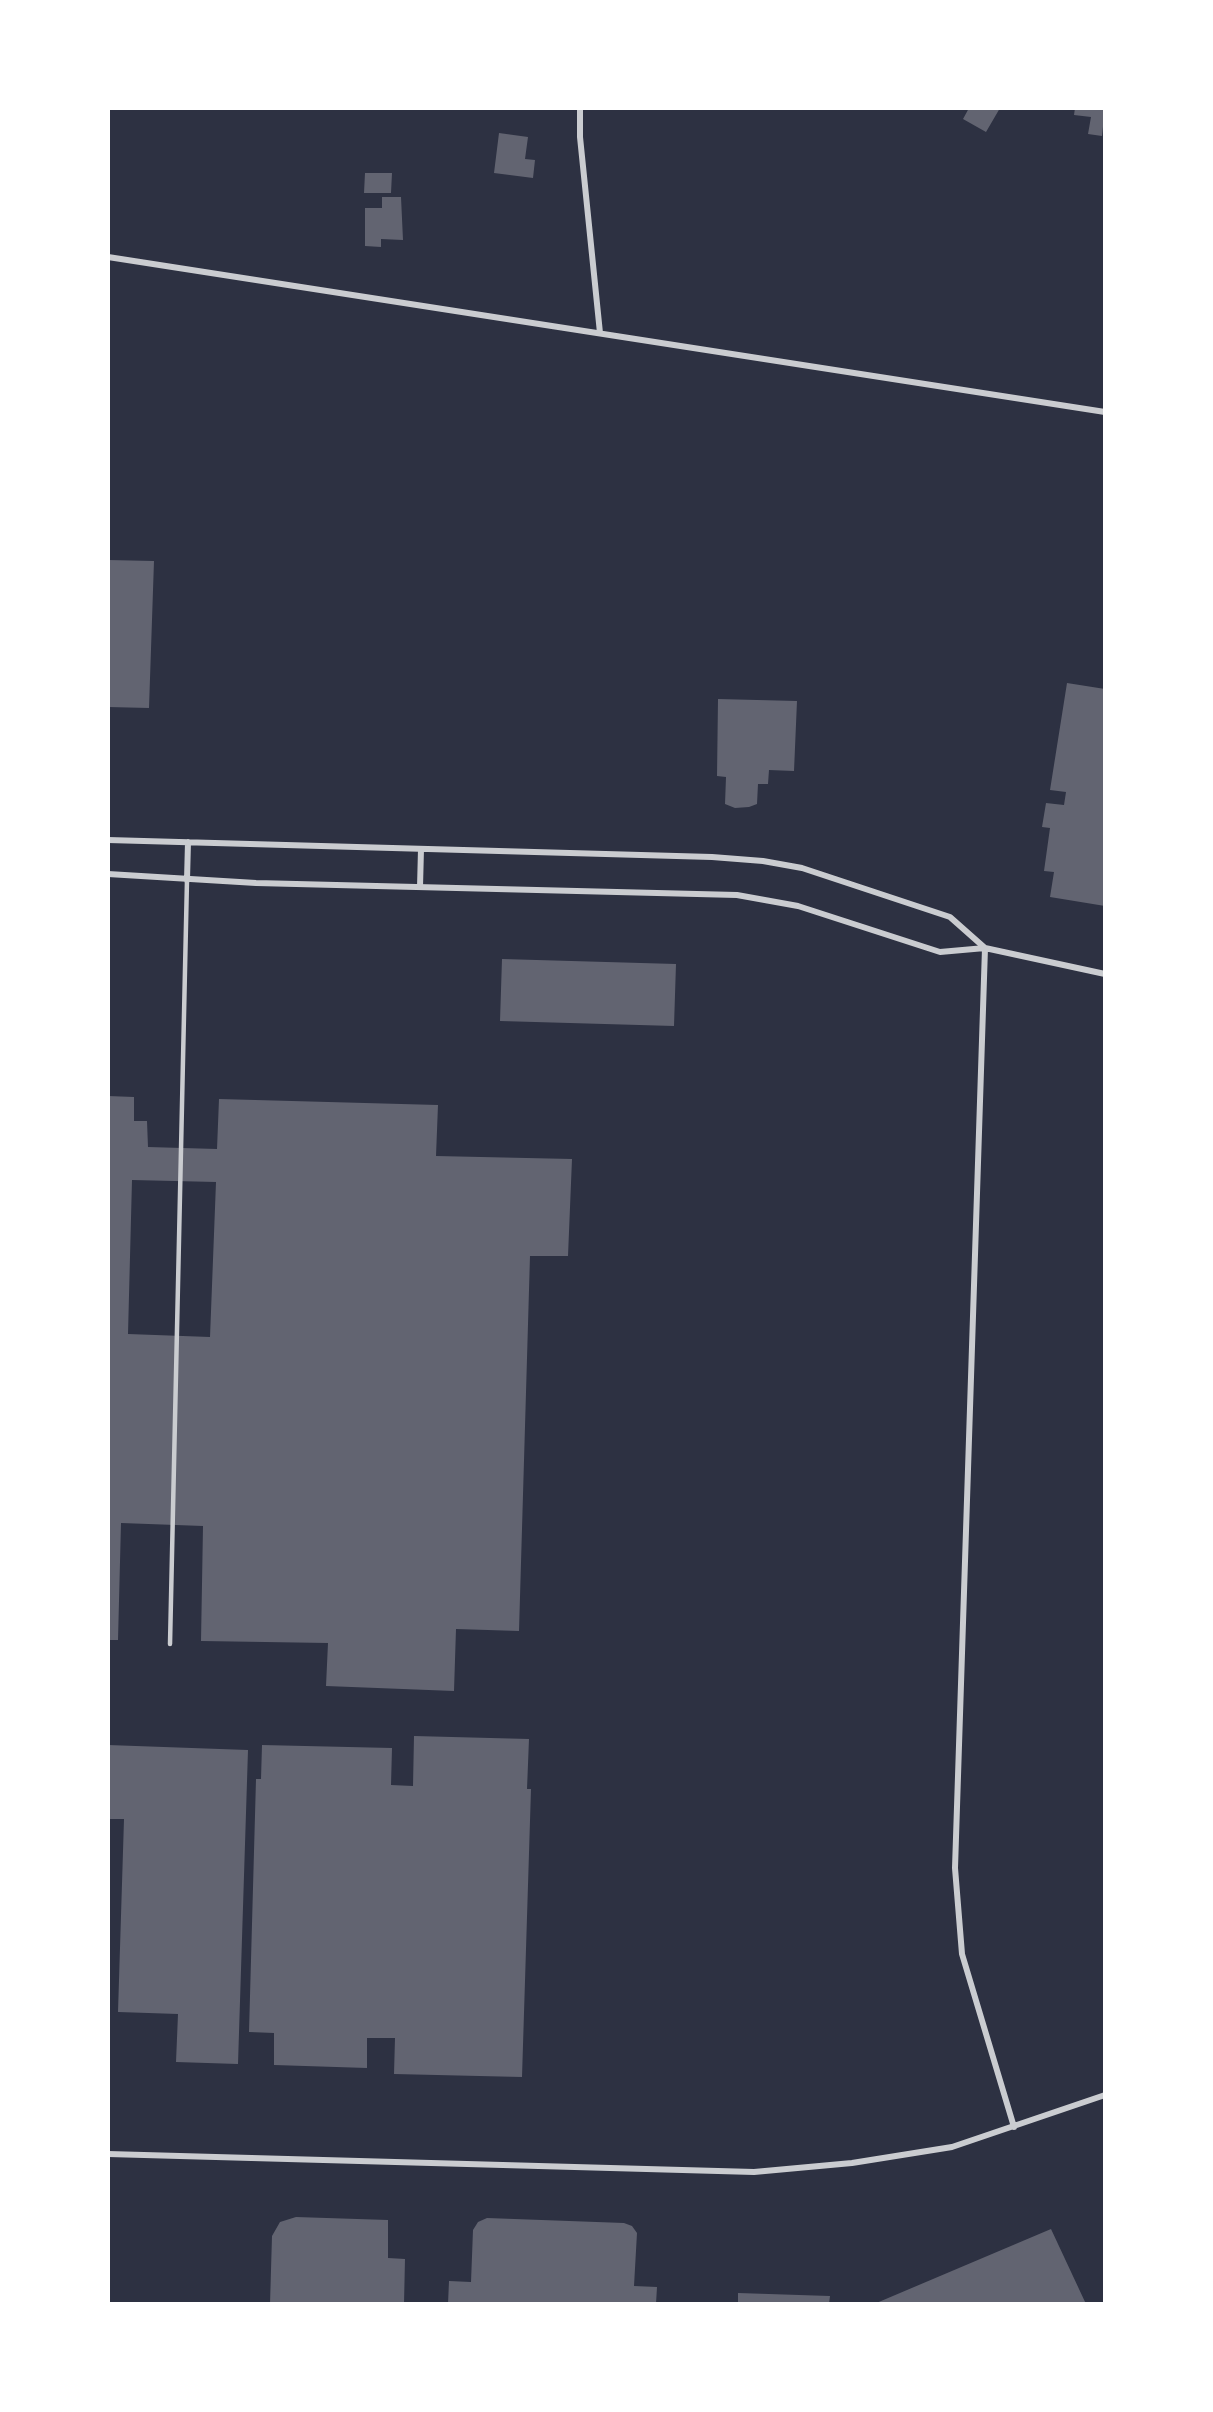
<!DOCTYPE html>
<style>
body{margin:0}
#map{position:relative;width:1213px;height:2412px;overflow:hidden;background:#2d3142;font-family:"Fira Sans",sans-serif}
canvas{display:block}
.frame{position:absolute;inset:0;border:110px solid #fff;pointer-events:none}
</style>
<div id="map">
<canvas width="1213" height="2412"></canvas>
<div class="frame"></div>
</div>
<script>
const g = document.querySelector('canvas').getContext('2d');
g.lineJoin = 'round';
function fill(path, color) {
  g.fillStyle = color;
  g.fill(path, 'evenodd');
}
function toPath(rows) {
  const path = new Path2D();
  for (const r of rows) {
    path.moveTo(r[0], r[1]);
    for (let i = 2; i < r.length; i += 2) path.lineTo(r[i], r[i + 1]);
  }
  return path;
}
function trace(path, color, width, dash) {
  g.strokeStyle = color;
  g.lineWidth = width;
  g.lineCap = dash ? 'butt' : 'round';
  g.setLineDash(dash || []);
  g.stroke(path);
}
fill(toPath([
 [969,108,1000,108,986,132,963,119],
 [1075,108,1105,108,1102,136,1088,134,1091,117,1074,115],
 [499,133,528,137,525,159,535,160,533,178,494,173],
 [365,173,392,173,391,193,364,193],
 [382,197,401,197,403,240,381,239,381,247,365,246,365,208,382,208],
 [108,560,154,561,149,708,108,707],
 [1067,683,1105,689,1105,906,1050,897,1054,872,1044,871,1050,828,1042,827,1046,803,1064,805,1066,792,1050,790],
 [718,699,797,701,794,771,769,770,768,784,758,784,757,804,749,807,735,808,725,804,726,777,717,776],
 [502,959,676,964,674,1026,500,1021],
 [108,1096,134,1097,134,1121,147,1121,148,1147,217,1149,219,1099,438,1105,436,1156,572,1159,568,1256,530,1256,519,1631,456,1629,454,1691,326,1686,328,1643,201,1641,203,1526,121,1523,118,1640,108,1640],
 [132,1180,216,1182,210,1337,128,1334],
 [414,1736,529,1739,527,1789,531,1789,522,2077,394,2074,395,2038,367,2038,367,2068,274,2065,274,2033,249,2032,256,1779,261,1779,262,1745,392,1748,391,1785,413,1786],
 [108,1745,248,1750,238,2064,176,2062,178,2014,118,2012,124,1819,108,1819],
 [296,2217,388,2220,388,2258,405,2259,404,2304,270,2304,272,2236,280,2222],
 [487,2218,624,2223,632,2226,637,2233,634,2286,657,2287,656,2304,448,2304,449,2281,471,2282,473,2230,478,2222],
 [1051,2229,1086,2304,874,2304],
 [738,2293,830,2296,829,2304,738,2304]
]), '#626471');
trace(toPath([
 [170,1644,187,880]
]), '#caccd0', 4.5);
trace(toPath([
 [580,108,580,137,600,333],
 [108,257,1105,412],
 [108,840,712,857,763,861,802,868,950,917,985,948],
 [108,874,256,883,737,895,798,906,940,952,985,948,1105,974],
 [187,880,188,842],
 [420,887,421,849],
 [985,948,955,1868,962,1954,1014,2127],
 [108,2154,754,2172,852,2163,952,2147,1105,2095]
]), '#caccd0', 6);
</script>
